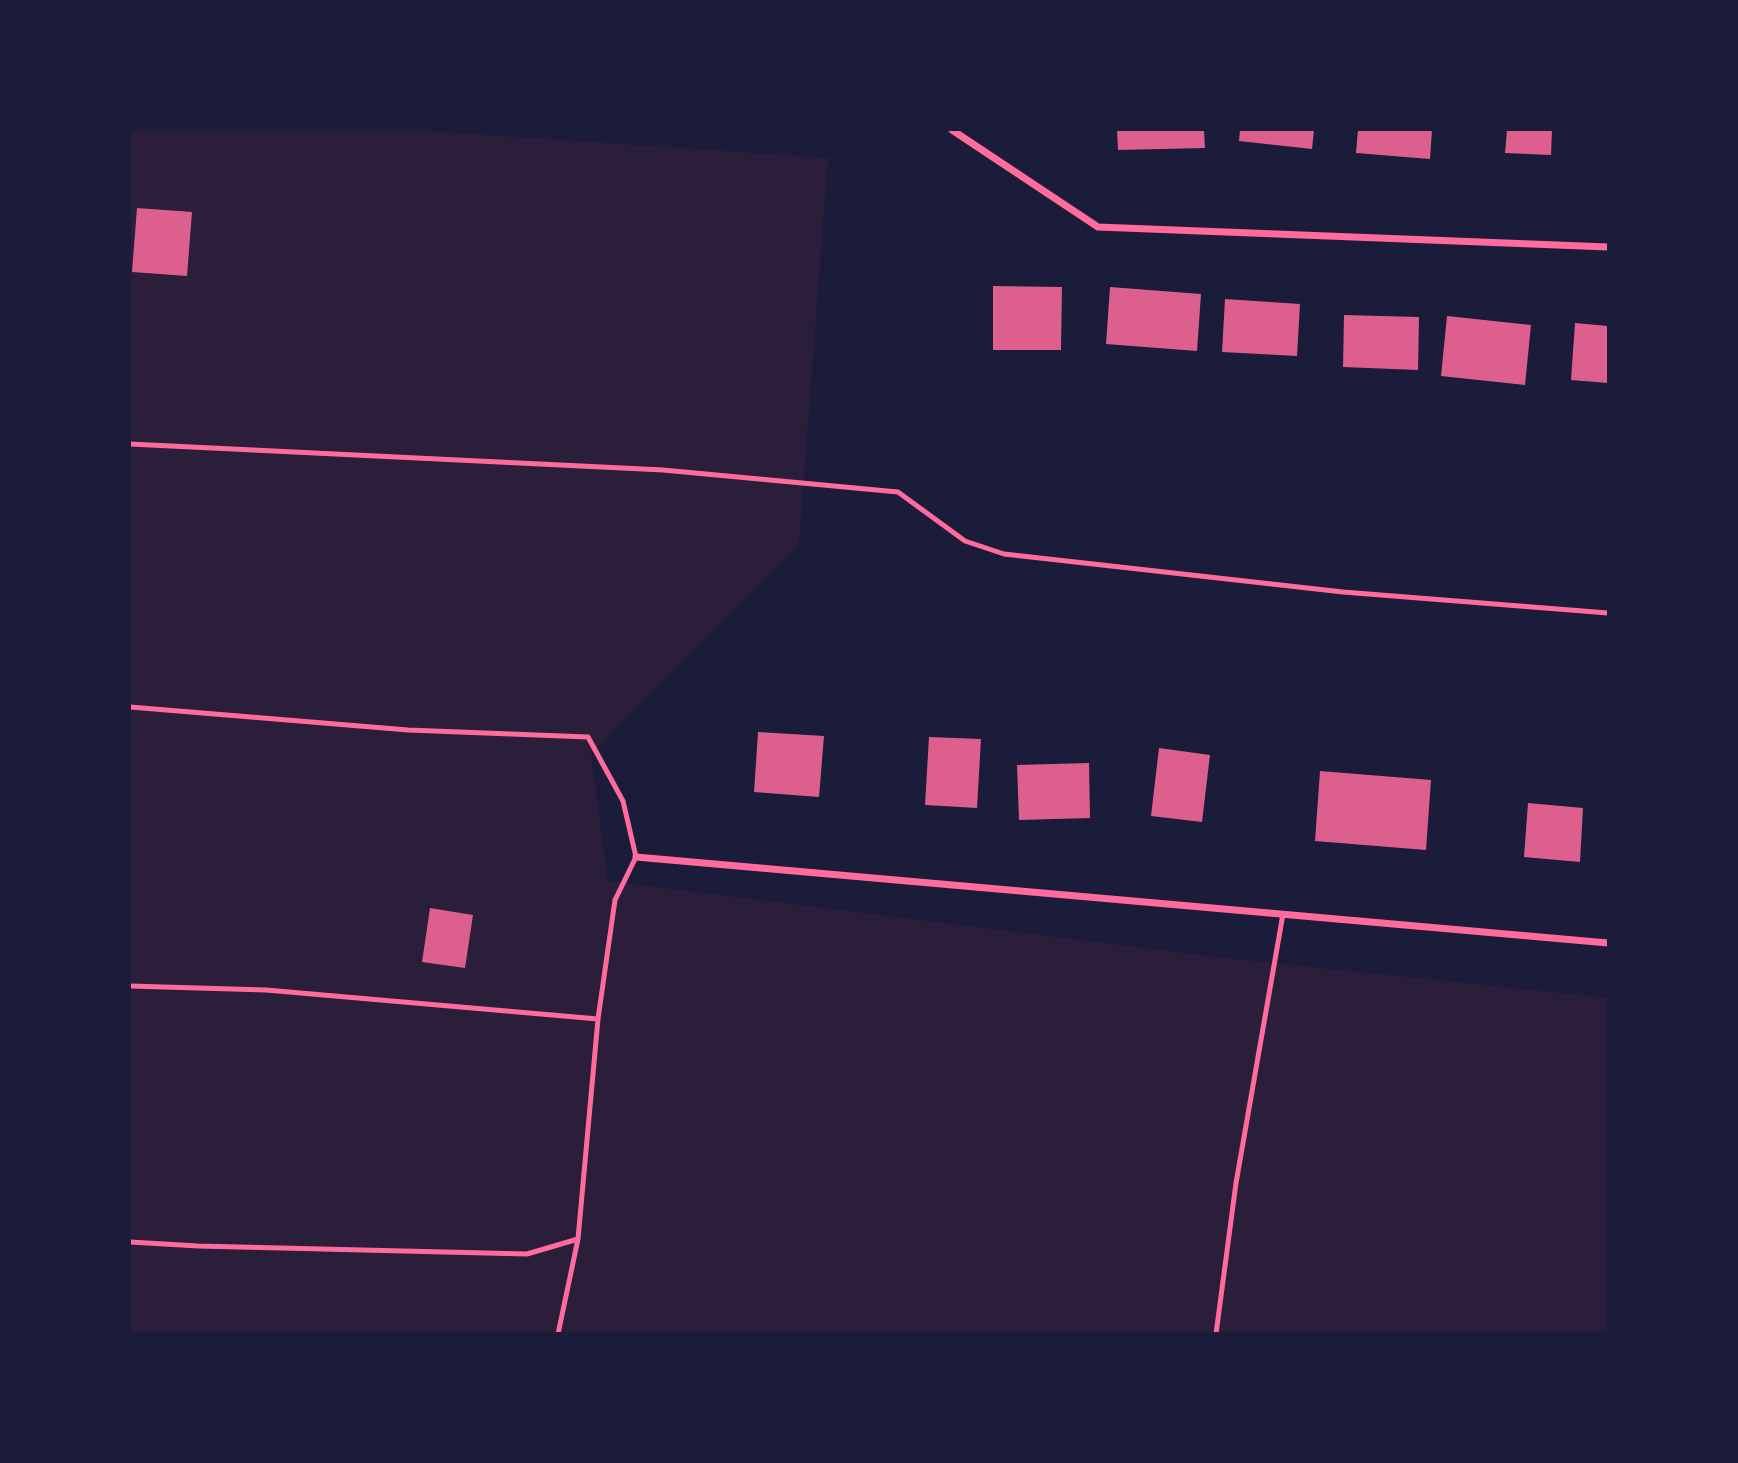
<!DOCTYPE html>
<style>
body{margin:0}
#map{position:relative;width:1738px;height:1463px;overflow:hidden;background:#1b1b3a;font-family:Spectral,serif}
canvas{display:block}
.frame{position:absolute;inset:0;border:131px solid #1b1b3a;pointer-events:none}
</style>
<div id="map">
<canvas width="1738" height="1463"></canvas>
<div class="frame"></div>
</div>
<script>
const g = document.querySelector('canvas').getContext('2d');
g.lineJoin = 'round';
function fill(path, color) {
  g.fillStyle = color;
  g.fill(path, 'evenodd');
}
function toPath(rows) {
  const path = new Path2D();
  for (const r of rows) {
    path.moveTo(r[0], r[1]);
    for (let i = 2; i < r.length; i += 2) path.lineTo(r[i], r[i + 1]);
  }
  return path;
}
function trace(path, color, width, dash) {
  g.strokeStyle = color;
  g.lineWidth = width;
  g.lineCap = dash ? 'butt' : 'round';
  g.setLineDash(dash || []);
  g.stroke(path);
}
fill(toPath([
 [130,130,414,130,828,158,799,544,591,754,608,881,1217,957,1608,998,1608,1333,130,1334]
]), '#2a1e3b');
fill(toPath([
 [1117,130,1204,130,1205,148,1118,150],
 [1240,130,1314,130,1312,149,1239,141],
 [1358,130,1432,130,1430,159,1356,153],
 [1507,130,1552,130,1551,155,1505,153],
 [137,208,192,212,187,276,132,272],
 [993,286,1062,287,1061,350,993,350],
 [1110,287,1201,294,1197,351,1106,344],
 [1225,299,1300,304,1297,356,1222,352],
 [1344,315,1419,317,1418,370,1343,367],
 [1447,316,1531,325,1525,385,1441,376],
 [1575,323,1608,326,1608,383,1571,380],
 [758,732,824,736,819,797,754,792],
 [929,737,981,739,977,808,925,805],
 [1159,748,1210,755,1202,822,1151,816],
 [1089,763,1090,818,1019,820,1017,765],
 [1320,771,1431,780,1426,850,1315,841],
 [1528,803,1583,808,1580,862,1524,857],
 [430,908,473,915,465,968,422,962]
]), '#dd5f8e');
trace(toPath([
 [130,444,663,470,898,492,965,541,1004,554,1343,592,1608,613],
 [130,707,408,730,588,737,623,801,636,857,615,900,598,1019,578,1239,527,1254,198,1246,130,1242],
 [130,986,266,990,598,1019],
 [558,1334,578,1239],
 [1216,1334,1236,1183,1283,914]
]), '#ff6b9d', 5);
trace(toPath([
 [952,130,1098,227,1608,247],
 [636,857,1608,943]
]), '#ff6b9d', 7);
</script>
